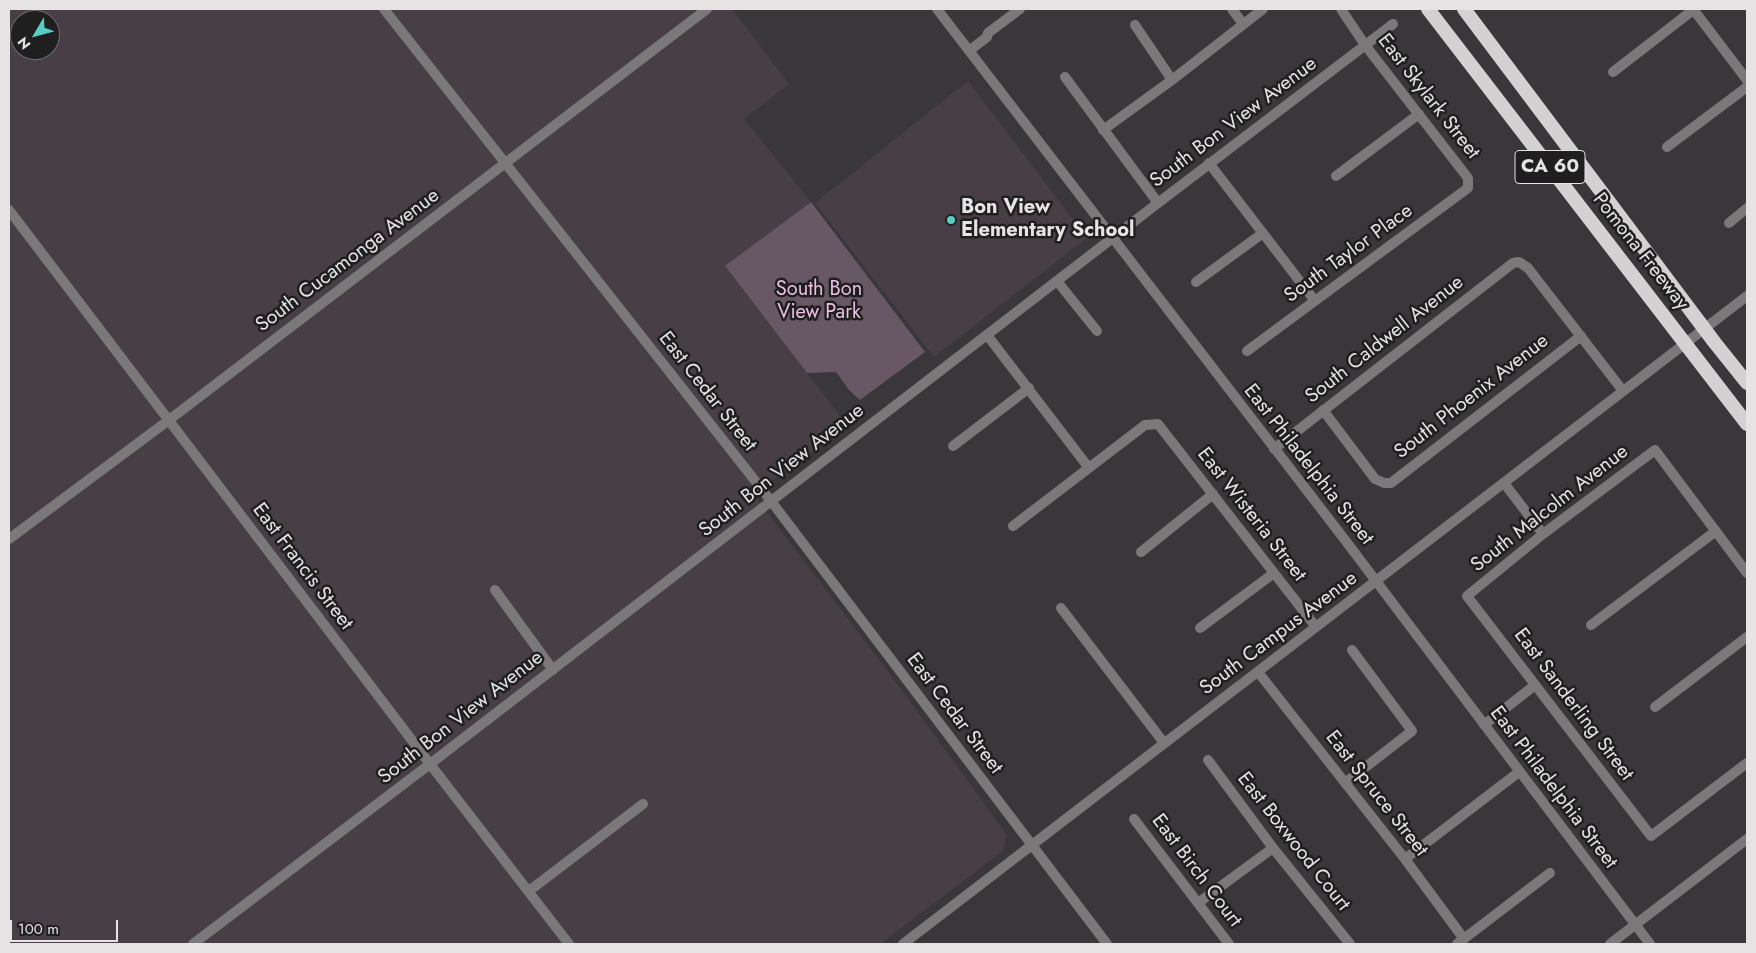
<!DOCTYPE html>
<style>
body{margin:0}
#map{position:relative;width:1756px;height:953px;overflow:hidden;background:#393739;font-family:Jost,sans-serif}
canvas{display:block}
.frame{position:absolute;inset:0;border:10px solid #e5e3e4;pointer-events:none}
.north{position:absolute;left:10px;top:10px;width:50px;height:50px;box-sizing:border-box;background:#201f20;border:1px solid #6f6d6e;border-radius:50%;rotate:233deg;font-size:14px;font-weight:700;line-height:20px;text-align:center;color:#e5e3e4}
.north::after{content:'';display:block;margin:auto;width:18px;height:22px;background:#56cec4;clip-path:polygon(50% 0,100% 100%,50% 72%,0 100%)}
.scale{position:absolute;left:10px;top:920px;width:108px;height:22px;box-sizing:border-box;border:2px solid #e5e3e4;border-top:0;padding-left:6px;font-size:15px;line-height:18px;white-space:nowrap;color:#e5e3e4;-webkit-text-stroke:4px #201f20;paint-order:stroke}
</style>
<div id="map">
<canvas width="1756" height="953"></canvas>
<div class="frame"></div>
<div class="north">N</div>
<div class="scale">100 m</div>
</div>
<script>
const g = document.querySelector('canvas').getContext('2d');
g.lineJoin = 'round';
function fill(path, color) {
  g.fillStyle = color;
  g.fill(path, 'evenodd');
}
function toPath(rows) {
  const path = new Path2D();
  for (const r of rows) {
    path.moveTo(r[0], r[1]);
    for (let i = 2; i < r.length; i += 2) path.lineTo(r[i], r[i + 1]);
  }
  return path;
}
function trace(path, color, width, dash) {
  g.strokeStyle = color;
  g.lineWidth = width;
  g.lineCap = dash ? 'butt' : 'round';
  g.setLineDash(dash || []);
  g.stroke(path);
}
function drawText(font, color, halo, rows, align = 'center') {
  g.font = font + ' Jost,sans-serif';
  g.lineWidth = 5;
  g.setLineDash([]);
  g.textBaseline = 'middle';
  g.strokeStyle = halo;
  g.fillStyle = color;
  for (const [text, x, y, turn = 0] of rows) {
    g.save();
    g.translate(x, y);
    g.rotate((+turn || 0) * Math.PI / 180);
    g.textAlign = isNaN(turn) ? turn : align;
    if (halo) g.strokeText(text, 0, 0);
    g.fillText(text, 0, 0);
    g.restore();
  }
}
fill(toPath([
 [9,9,732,9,789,84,744,119,811,202,725,267,848,426,753,494,893,678,1007,835,1003,851,880,944,9,944],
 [20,20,50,20,50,50,20,50],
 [968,81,1087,238,934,357,815,203]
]), '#473f45');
fill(toPath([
 [811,202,925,352,860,400,849,390,836,372,807,373,725,266]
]), '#685865');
trace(toPath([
 [384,9,771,501,1107,944],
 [937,9,1345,540,1650,944],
 [1232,9,1243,24],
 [1693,9,1747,80],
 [1135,25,1172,80],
 [969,51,987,37,988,33,1020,9],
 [1613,72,1693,10],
 [1065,77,1158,203],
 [1103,130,1172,80,1263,9],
 [1667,147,1747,87],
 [1209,163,1315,301],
 [1336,176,1419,114],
 [9,210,430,764,569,944],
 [1729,223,1747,208],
 [1057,281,1097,331],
 [1196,282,1263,233],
 [987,335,1089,468],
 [1247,351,1468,188,1468,178,1365,45,1341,9],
 [1323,410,1375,479,1384,483,1391,483,1581,336],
 [953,446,1029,388],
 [1274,449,1513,263,1519,262,1528,268,1623,391],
 [1504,483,1543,534],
 [1013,526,1145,425,1158,424,1316,627],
 [9,539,169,420,707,9],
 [1141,552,1213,494],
 [1747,573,1655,450,1543,534,1467,596,1651,836,1747,763],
 [495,590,553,670],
 [1061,608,1164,743],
 [1591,625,1716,531],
 [1200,628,1274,573],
 [1258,672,1405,859,1464,939],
 [1655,707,1747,637],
 [1484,725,1535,685],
 [1208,760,1273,848,1350,944],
 [1345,783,1412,731,1352,650],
 [1134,819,1229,944],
 [1405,859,1519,772],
 [529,891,643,804],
 [1198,903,1273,848],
 [193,944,430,764,1158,203,1393,24],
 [903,944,1747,296],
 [1457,944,1550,873],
 [1610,944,1747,839]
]), '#7a7879', 10);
trace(toPath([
 [1428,9,1747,424],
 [1464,9,1715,343,1747,383]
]), '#d4d1d3', 14);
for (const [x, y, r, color] of [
 [951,220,5,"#56cec4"]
]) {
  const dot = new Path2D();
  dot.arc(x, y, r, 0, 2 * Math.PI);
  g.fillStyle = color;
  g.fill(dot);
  trace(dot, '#201f20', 2);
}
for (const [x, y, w] of [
 [1550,167,70]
]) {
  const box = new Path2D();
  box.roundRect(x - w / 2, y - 16.5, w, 33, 4);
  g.fillStyle = '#201f20';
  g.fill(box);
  trace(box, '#e5e3e4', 1);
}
drawText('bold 19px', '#e5e3e4', null, [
 ["CA 60",1550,167]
]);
drawText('20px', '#e5e3e4', '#201f20', [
 ["East Skylark Street",1428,97,52],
 ["South Bon View Avenue",1234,123,-37],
 ["Pomona Freeway",1640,252,52],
 ["South Taylor Place",1349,254,-36],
 ["South Cucamonga Avenue",348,261,-37],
 ["South Caldwell Avenue",1385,340,-38],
 ["East Cedar Street",707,392,52],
 ["South Phoenix Avenue",1472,397,-38],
 ["East Philadelphia Street",1308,465,52],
 ["South Bon View Avenue",782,471,-38],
 ["South Malcolm Avenue",1550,509,-38],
 ["East Wisteria Street",1251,515,52],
 ["East Francis Street",302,567,53],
 ["South Campus Avenue",1279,634,-37],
 ["East Sanderling Street",1573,705,53],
 ["East Cedar Street",954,714,53],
 ["South Bon View Avenue",461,718,-38],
 ["East Philadelphia Street",1553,788,53],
 ["East Spruce Street",1376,794,52],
 ["East Boxwood Court",1293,842,52],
 ["East Birch Court",1196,871,53]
]);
drawText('bold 20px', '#e5e3e4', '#201f20', [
 ["Bon View",961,208],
 ["Elementary School",961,231]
], 'left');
drawText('20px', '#edbfe5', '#201f20', [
 ["South Bon",819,290],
 ["View Park",819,313]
]);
</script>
